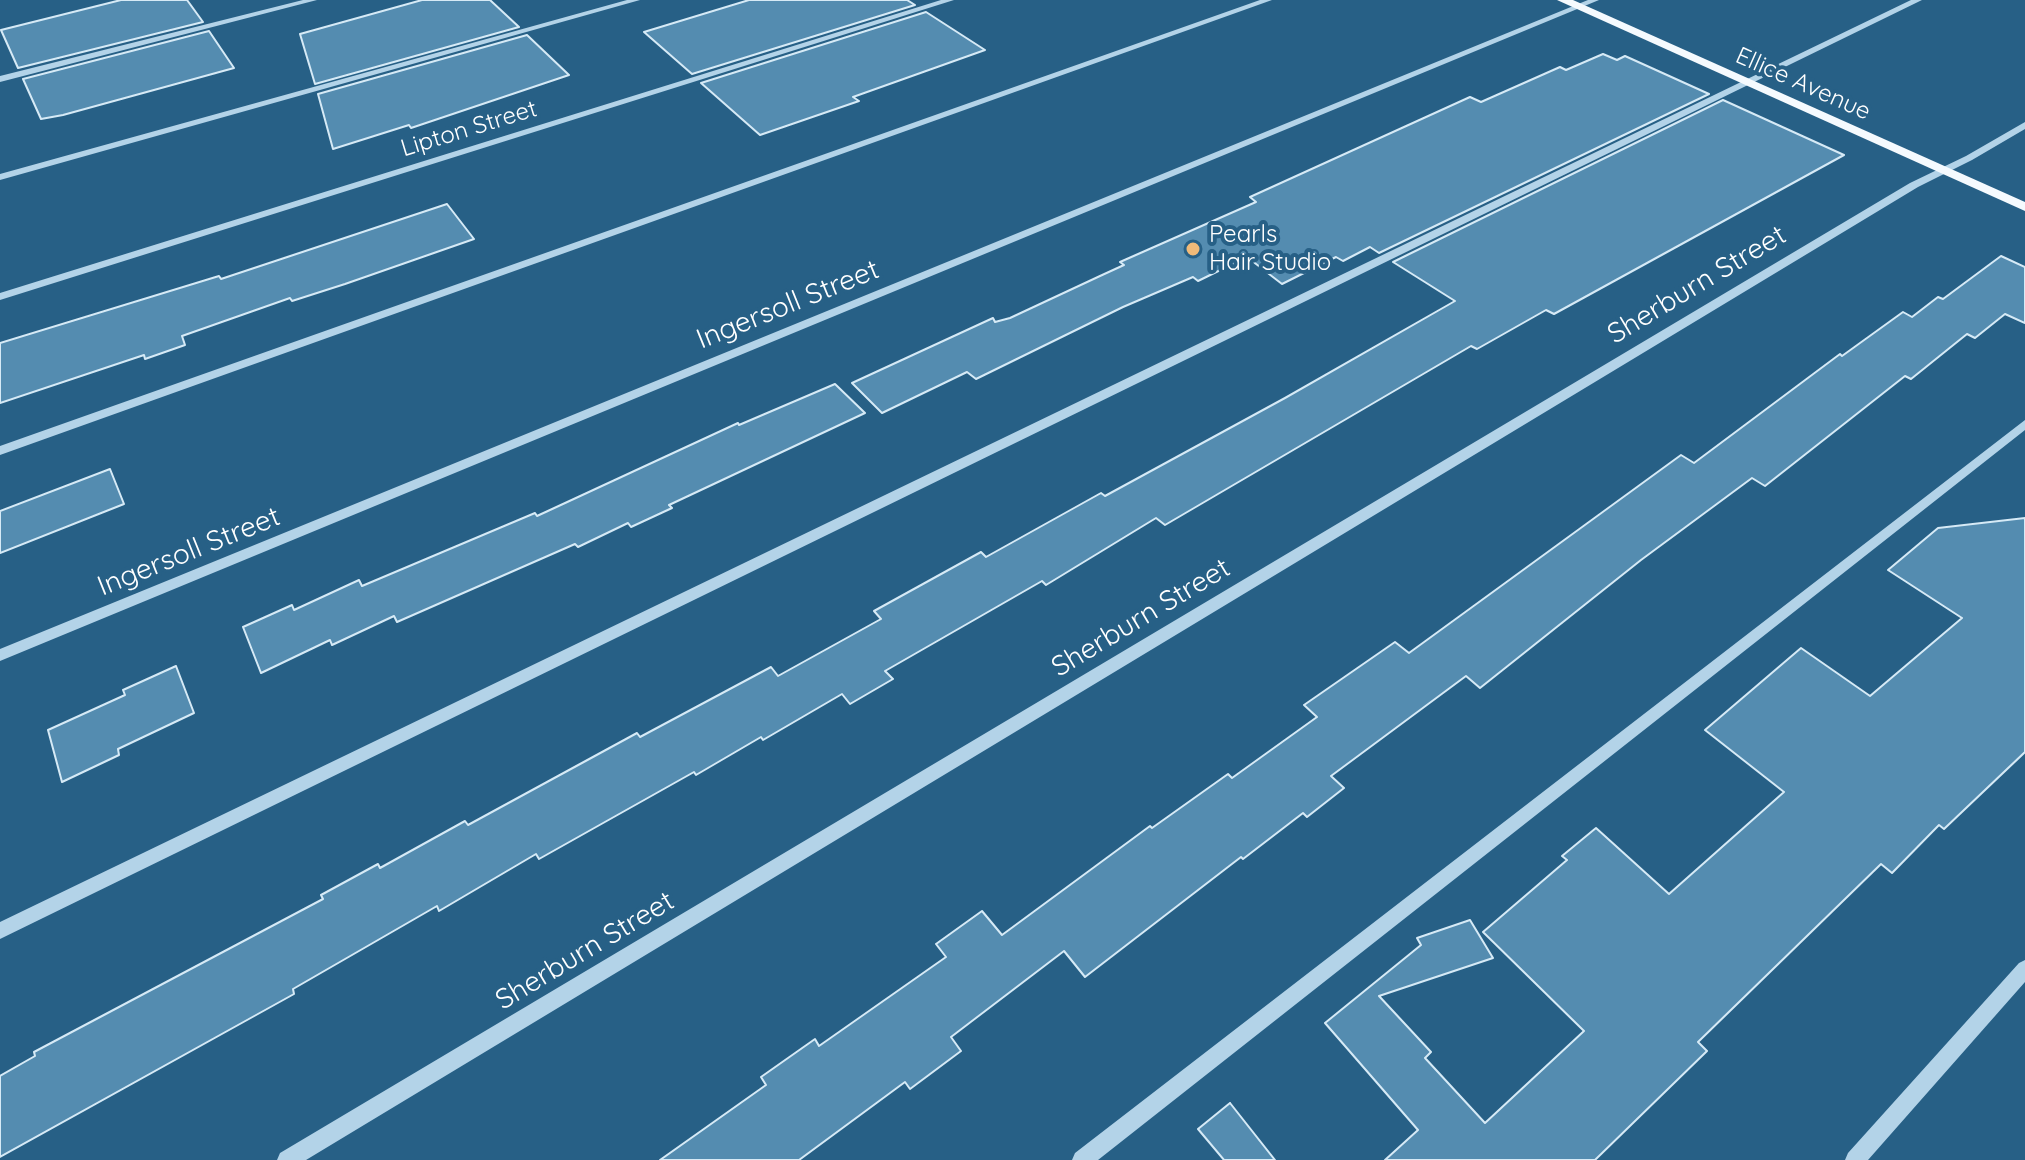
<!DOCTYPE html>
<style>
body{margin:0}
canvas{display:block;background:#276086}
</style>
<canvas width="2025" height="1160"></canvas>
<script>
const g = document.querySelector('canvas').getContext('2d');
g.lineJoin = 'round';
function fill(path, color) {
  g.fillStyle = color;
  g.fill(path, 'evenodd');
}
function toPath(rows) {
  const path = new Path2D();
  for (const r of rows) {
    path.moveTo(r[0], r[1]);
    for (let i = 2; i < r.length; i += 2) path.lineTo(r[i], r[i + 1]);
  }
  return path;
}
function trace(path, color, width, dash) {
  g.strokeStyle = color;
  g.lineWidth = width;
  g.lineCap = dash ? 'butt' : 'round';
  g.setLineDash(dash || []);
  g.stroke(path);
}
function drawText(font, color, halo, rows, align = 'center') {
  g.font = font + ' Quicksand,sans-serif';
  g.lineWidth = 8;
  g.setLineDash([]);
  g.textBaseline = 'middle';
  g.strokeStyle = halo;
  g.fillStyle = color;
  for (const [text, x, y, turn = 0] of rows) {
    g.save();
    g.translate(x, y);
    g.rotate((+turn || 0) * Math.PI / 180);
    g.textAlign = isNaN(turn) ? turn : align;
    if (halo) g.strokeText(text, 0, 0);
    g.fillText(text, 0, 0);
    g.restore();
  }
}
const building = toPath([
 [121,0,187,0,203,22,18,68,1,30,121,0],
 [422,0,490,0,519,27,315,84,300,34,422,0],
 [749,0,907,0,915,5,692,74,644,32,749,0],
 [926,12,985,50,853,97,859,101,760,135,701,83,926,12],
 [209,31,234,68,63,115,41,119,23,79,209,31],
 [527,35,569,75,411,128,409,125,333,149,318,94,527,35],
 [1603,54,1617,60,1625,56,1709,94,1379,253,1370,247,1343,261,1336,257,1282,284,1247,257,1198,281,1193,277,1123,307,976,379,967,372,882,413,852,383,993,318,995,322,1010,318,1100,276,1124,265,1120,262,1256,202,1250,197,1470,97,1481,102,1560,67,1566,70,1603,54],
 [1723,100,1844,155,1554,314,1546,310,1477,349,1471,346,1165,525,1156,518,1046,585,1042,581,885,671,893,679,850,704,842,694,763,740,761,737,696,775,694,772,539,859,536,854,439,911,437,906,293,989,294,994,0,1157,0,1076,35,1056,34,1052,323,899,321,895,378,864,380,868,465,821,468,825,637,733,640,737,771,667,778,676,881,619,874,611,981,552,986,557,1101,493,1105,496,1285,398,1455,301,1393,262,1723,100],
 [447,204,474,239,345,284,292,301,290,298,182,336,185,345,145,359,144,355,0,403,0,343,219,276,221,279,447,204],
 [2001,256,2025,267,2025,323,2005,314,1975,338,1967,334,1911,379,1905,376,1765,486,1752,478,1641,560,1480,688,1466,676,1331,776,1344,788,1307,817,1303,813,1243,859,1241,857,1085,977,1064,951,951,1037,961,1051,910,1089,905,1082,799,1160,660,1160,766,1085,761,1077,815,1039,819,1046,946,957,936,944,982,911,1002,935,1150,826,1152,828,1228,774,1232,778,1317,717,1304,705,1395,642,1409,653,1681,455,1694,463,1840,354,1842,356,1903,312,1912,317,1938,297,1943,299,2001,256],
 [835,384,865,413,669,505,672,508,631,527,628,523,578,547,575,544,397,622,394,616,332,645,330,640,261,673,243,627,292,605,294,610,359,580,362,586,535,513,537,516,738,423,739,425,835,384],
 [110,469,124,504,0,553,0,511,110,469],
 [2025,518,2025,752,1944,829,1939,825,1892,873,1881,864,1698,1042,1707,1051,1595,1160,1385,1160,1418,1130,1325,1023,1421,945,1417,938,1470,920,1493,958,1379,996,1431,1052,1425,1058,1485,1123,1584,1031,1483,932,1567,860,1562,856,1596,828,1669,894,1784,792,1705,730,1801,648,1870,696,1962,618,1888,570,1938,528,2025,518],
 [176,666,194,713,118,749,119,755,62,782,48,730,125,695,123,690,176,666],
 [1230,1103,1275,1160,1224,1160,1198,1129,1230,1103]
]);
fill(building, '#548cb0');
trace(building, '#d6eaf6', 2);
fill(toPath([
 [303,0,317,0,0,82,0,76,303,0],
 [627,0,640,0,0,180,0,174,627,0],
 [941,0,954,0,0,300,0,293,941,0],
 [1260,0,1272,0,0,455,0,446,1260,0],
 [1588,0,1599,0,0,661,0,649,1588,0],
 [1911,0,1922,0,0,939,0,922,1911,0],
 [2025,122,2025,129,1972,160,1918,187,306,1160,277,1160,280,1153,1910,183,1966,156,2025,122],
 [2025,420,2025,430,1098,1160,1072,1160,1075,1153,2025,420],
 [2025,960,2025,982,1868,1160,1845,1160,1848,1153,2019,963,2025,960]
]), '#b3d3e8');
fill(toPath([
 [1557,0,1573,0,2025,202,2025,211,1557,0]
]), '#f5fafe');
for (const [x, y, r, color] of [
 [1193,249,8,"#f0ba79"]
]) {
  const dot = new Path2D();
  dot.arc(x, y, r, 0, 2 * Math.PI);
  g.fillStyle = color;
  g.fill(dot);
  trace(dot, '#276086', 3);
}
drawText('24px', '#fff', '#276086', [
 ["Ellice Avenue",1803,84,24],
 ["Lipton Street",469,129,-17]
]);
drawText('24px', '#fff', '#276086', [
 ["Pearls",1209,235],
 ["Hair Studio",1209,263]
], 'left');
drawText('28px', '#fff', '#276086', [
 ["Sherburn Street",1697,285,-31],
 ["Ingersoll Street",788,305,-22],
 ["Ingersoll Street",189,552,-22],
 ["Sherburn Street",1141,618,-31],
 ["Sherburn Street",585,951,-31]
]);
</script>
